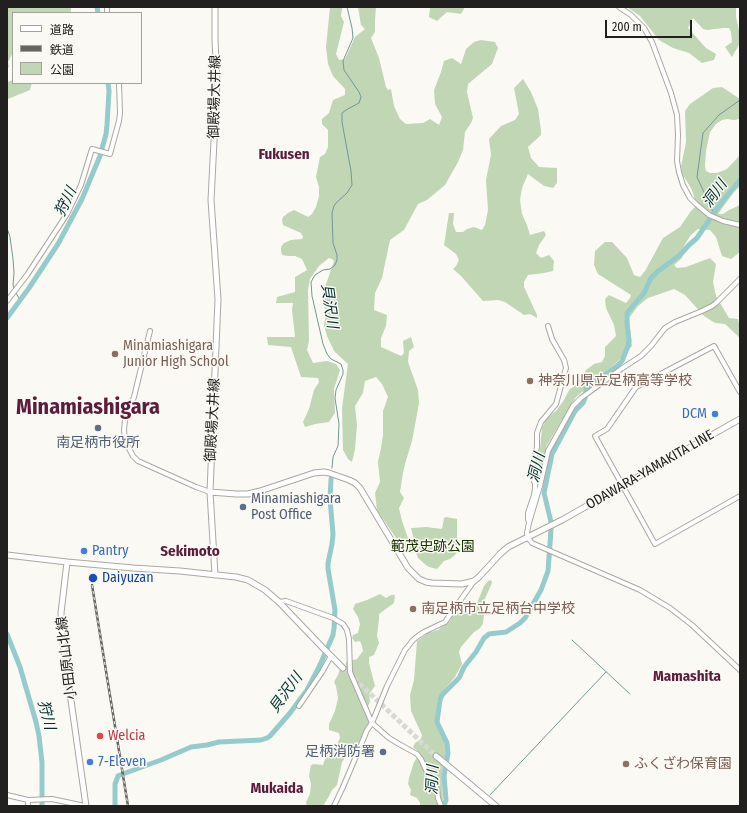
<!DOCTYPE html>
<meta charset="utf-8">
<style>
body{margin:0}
#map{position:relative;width:747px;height:813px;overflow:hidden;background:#fbf9f3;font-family:"Fira Sans Condensed","Noto Sans JP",sans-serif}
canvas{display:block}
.frame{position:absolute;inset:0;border:8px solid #21201e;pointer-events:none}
.legend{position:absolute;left:12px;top:12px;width:130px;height:72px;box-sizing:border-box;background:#fbf9f3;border:1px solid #a4a29e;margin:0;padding:5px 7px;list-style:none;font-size:12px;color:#21201e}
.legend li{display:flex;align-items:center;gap:8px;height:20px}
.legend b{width:20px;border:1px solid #a4a29e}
.scale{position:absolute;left:605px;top:20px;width:87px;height:18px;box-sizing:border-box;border:2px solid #21201e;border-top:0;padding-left:5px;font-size:12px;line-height:14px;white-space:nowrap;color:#21201e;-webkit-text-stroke:3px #fbf9f3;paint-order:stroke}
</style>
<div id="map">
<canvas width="747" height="813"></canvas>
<div class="frame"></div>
<ul class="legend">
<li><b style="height:5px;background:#fff"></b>道路</li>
<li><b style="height:5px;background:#666561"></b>鉄道</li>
<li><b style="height:11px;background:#c0d6b5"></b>公園</li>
</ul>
<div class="scale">200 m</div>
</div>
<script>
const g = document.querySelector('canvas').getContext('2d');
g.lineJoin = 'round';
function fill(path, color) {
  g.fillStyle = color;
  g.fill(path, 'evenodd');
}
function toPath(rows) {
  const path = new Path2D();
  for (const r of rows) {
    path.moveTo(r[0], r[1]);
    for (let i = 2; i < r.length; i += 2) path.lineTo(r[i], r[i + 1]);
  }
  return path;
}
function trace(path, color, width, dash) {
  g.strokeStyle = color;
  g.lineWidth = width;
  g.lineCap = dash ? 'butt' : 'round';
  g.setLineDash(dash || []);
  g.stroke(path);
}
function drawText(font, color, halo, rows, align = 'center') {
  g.font = font + ' "Fira Sans Condensed","Noto Sans JP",sans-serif';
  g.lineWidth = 3;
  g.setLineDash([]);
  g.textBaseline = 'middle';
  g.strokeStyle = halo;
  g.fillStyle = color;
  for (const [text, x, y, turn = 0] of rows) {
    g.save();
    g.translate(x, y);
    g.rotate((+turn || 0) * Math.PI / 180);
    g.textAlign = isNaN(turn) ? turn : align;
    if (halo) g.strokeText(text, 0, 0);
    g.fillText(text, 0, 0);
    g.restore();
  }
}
fill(toPath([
 [7,7,71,7,71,13,13,13,13,52,8,62,9,67,7,68],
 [330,7,343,7,342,9,341,16,344,22,336,54,339,60,345,59,355,37,365,29,361,25,358,7,376,7,375,20,375,32,371,38,379,58,386,87,388,90,391,89,394,106,400,119,406,124,423,123,430,119,439,125,442,117,435,104,434,90,441,72,444,61,452,58,461,64,466,49,474,42,481,40,495,42,498,48,492,64,468,84,467,92,473,118,471,123,465,132,463,150,458,162,445,185,427,200,418,204,404,230,390,240,382,278,375,293,374,310,387,315,386,326,381,338,381,347,401,356,404,353,403,341,411,337,414,347,409,351,408,362,418,390,419,403,412,441,405,464,403,473,400,492,404,498,399,508,402,521,409,541,414,540,411,528,412,528,426,527,442,529,444,518,446,517,457,519,457,552,455,555,450,559,444,561,437,569,429,567,426,565,418,558,416,552,406,553,377,510,375,493,380,482,378,462,381,448,383,435,383,411,388,397,382,384,376,377,365,381,363,393,355,406,357,425,355,449,352,462,348,459,343,450,342,408,348,364,334,351,327,336,324,325,326,314,322,296,334,261,332,259,329,258,319,266,310,279,308,290,309,341,307,350,313,363,327,361,336,364,340,370,334,389,335,413,329,422,315,424,305,427,303,422,309,409,314,390,319,382,318,378,301,377,291,347,268,345,267,337,295,337,292,310,293,303,276,303,277,297,295,292,295,277,307,270,302,259,295,256,288,256,282,255,281,251,281,247,284,243,291,240,302,239,303,237,301,233,283,225,282,220,283,217,288,213,294,210,308,217,312,214,316,207,319,196,319,187,316,177,320,157,325,154,328,147,328,130,322,124,322,119,329,113,333,100,345,95,345,89,333,76,328,64,326,47],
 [430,7,465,7,461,14,447,12,437,21,429,17],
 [627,7,736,7,736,17,740,35,740,43,732,57,725,47,732,42,731,32,729,28,723,28,707,30,703,29,693,18,688,28,706,48,716,54,714,60,702,63,689,53,673,48,659,40,640,16],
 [523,79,531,92,538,109,541,130,541,135,528,147,531,158,539,167,557,168,557,183,553,188,544,186,528,174,522,188,520,200,522,214,527,225,530,235,544,231,546,235,539,245,536,253,541,258,549,255,554,261,553,271,544,273,528,275,524,282,524,287,537,315,537,318,530,314,524,315,505,302,498,300,483,301,461,276,453,269,456,266,459,260,456,254,444,245,449,213,454,213,453,224,456,232,463,232,467,229,474,227,482,230,485,225,488,210,486,180,491,155,489,139,501,126,515,120,519,114,514,88],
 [13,80,13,83,32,83,31,86,30,90,8,99,7,101,7,82],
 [722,87,740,99,740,117,739,119,734,120,727,119,722,120,716,124,710,132,706,151,705,166,706,171,710,173,717,173,727,169,740,155,740,186,734,192,718,214,723,214,729,210,740,205,740,252,731,259,722,256,716,237,710,230,698,229,690,236,684,246,682,258,674,265,677,268,686,267,710,258,716,264,713,282,716,296,729,318,738,319,740,328,740,338,725,324,715,323,704,316,685,295,674,289,648,298,638,306,629,318,632,346,616,363,576,397,547,445,540,474,537,475,535,466,540,449,542,428,547,418,556,411,564,400,569,390,576,385,586,370,594,364,602,362,605,356,605,347,616,336,614,325,606,308,605,299,609,295,626,303,630,298,631,295,598,274,594,265,595,251,605,242,612,242,627,258,634,275,640,277,645,271,663,238,680,227,691,211,697,205,691,188,683,175,681,167,686,142,685,111,690,104,713,88],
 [491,580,492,583,482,605,484,614,483,624,479,629,474,632,467,640,461,647,459,652,462,664,455,677,443,691,439,697,437,702,436,724,444,741,446,751,442,773,443,802,442,806,420,806,420,803,417,798,410,795,411,790,408,784,409,778,414,762,420,753,413,747,415,743,421,739,422,735,411,711,410,695,414,680,417,641,428,633,438,630,450,621,452,616,460,607,464,610,466,602,470,601,473,607,475,608,484,586,488,581],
 [380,594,386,598,391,595,395,595,394,603,379,614,379,619,377,636,379,643,374,655,369,657,369,663,375,686,369,694,370,702,368,706,372,721,359,742,356,743,342,762,337,785,332,790,328,798,323,806,307,806,306,802,310,794,311,784,309,776,311,765,314,764,323,765,325,759,326,751,331,744,337,744,340,738,339,733,329,730,329,724,335,711,338,698,336,686,334,682,338,675,340,669,346,668,346,662,357,659,363,651,362,646,360,641,355,642,352,638,353,635,358,633,360,624,358,617,353,609,355,604,367,600]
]), '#c0d6b5');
trace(toPath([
 [714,214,697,177,703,133,719,115,740,100],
 [7,228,10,237,13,259,14,273,13,285,14,288],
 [16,293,20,300],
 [332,468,333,457,338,446,339,424,335,398,336,390,343,374,343,370,341,364,331,359,327,354,323,344,312,296,311,282,315,275,323,270,330,269,335,265,337,260,337,255,333,243,332,213,334,206,336,203,347,193,352,185,351,171,342,122,342,113,346,110,359,103,361,97,359,92,344,70,343,61,353,38,352,28,347,7],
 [572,640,630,694],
 [490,795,606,672]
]), '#739897', 1);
trace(toPath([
 [97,7,98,13],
 [7,318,29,288,58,244,82,199,100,156,106,134,107,125,109,91,108,83],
 [7,634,20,667,36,722,39,736,42,762,42,806],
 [115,806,115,784,118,776,120,775,161,760,191,747,207,745,219,742,261,740,267,738,270,736,290,713,307,690,320,665,333,635,334,628,335,610,328,569,328,563,332,544,333,534,330,499,331,479],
 [444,806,446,800,444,776,448,753,447,743,437,722,440,700,442,695,459,678,464,667,476,652,484,638,489,634,506,632,520,623,525,618,541,590,548,571,551,530,551,522,544,493,552,454,575,411,583,403,585,398,586,389,617,366,622,361,628,346,629,340,627,324,627,313,644,293,651,278,657,272,680,255,689,245,697,238,703,229,721,203,740,180]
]), '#96cbcb', 5);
trace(toPath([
 [343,668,436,756]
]), '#dad8d3', 5, [5, 2.5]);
const minor = toPath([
 [107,7,107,13],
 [619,7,631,15,644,28,652,42,671,93,677,115,678,135,677,161,679,172,683,185,690,198,696,204,709,215,723,221,740,225],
 [740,279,716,303,712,306,702,311,675,322,665,328,651,346,641,356,621,369,581,398,573,406,548,451,540,486,529,523,527,533,528,538,532,543,640,590,670,608,692,625,740,670],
 [7,301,27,275,67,214,81,185,92,149,110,154,119,121,120,113,119,83],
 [150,331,134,397,125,420,124,430,125,441,133,456,138,461,196,487,210,492],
 [740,392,714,346,636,387,607,429,595,436,655,544,740,496],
 [529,522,528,519,528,513,534,495,535,488,535,484,531,473,537,447,537,433,541,422,556,404,566,368,564,360,552,339,548,326],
 [279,602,286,601,333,618,343,624,347,630,349,639,350,672,372,723,389,738,399,744,417,754,421,759,426,770,437,789,438,798,441,806],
 [299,706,322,672,331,656],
 [7,795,28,800,52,799,85,806],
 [28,800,28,806],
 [334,806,343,787,363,740,367,730,372,723,387,686,405,650,413,640,418,636,424,632,445,622,474,581]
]);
const major = toPath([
 [215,7,215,40,217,82,211,200,218,299,210,492,215,575],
 [210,492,236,494,248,494,260,491,314,473,324,472,329,473,349,480,355,483,360,488,408,568,419,579,426,582,432,583,462,584,474,581,479,577,500,554,508,547,562,520,740,419],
 [7,555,67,562,133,568,180,571,236,577,248,580,265,590,279,602,323,648,343,668],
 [67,562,61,613,62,637,86,806],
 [436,756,496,806]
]);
trace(minor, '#aaa8a3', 6);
trace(major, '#aaa8a3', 7);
trace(minor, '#fff', 4);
trace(major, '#fff', 5);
const rail = toPath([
 [92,585,128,806]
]);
trace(rail, '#666561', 2.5);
trace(rail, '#fbf9f3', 1, [3]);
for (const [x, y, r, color] of [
 [115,354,4,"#8d6e63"],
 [530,381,4,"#8d6e63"],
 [715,414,4,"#3f7fe0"],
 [98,428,4,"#5c6f8a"],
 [243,507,4,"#5c6f8a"],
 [84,551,4,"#3f7fe0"],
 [93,578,5,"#1a4fb4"],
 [413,609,4,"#8d6e63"],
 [100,736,4,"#e0444e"],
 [383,752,4,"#5c6f8a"],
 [90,762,4,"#3f7fe0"],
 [626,764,4,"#8d6e63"]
]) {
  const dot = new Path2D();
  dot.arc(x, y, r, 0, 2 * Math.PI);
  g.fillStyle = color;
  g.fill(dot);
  trace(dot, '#fbf9f3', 1.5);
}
drawText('14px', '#21201e', '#fbf9f3', [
 ["御殿場大井線",215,97,-89],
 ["御殿場大井線",213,420,-87],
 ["ODAWARA-YAMAKITA LINE",650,470,-30],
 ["小田原山北線",67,658,-97]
]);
drawText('14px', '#785e54', '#fbf9f3', [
 ["Minamiashigara",123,346],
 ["Junior High School",123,362],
 ["神奈川県立足柄高等学校",538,381],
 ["南足柄市立足柄台中学校",421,609],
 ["ふくざわ保育園",634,764]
], 'left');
drawText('14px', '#366cbe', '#fbf9f3', [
 ["DCM",707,414,"right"],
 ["Pantry",92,551],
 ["7-Eleven",98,762]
], 'left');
drawText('14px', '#4e5e75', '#fbf9f3', [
 ["南足柄市役所",98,443],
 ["Minamiashigara",251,499,"left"],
 ["Post Office",251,515,"left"],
 ["足柄消防署",375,752,"right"]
]);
drawText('14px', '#163300', '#fbf9f3', [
 ["範茂史跡公園",433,547]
]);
drawText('14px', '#164399', '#fbf9f3', [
 ["Daiyuzan",102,578]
], 'left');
drawText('14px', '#be3a42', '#fbf9f3', [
 ["Welcia",108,736]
], 'left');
drawText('bold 15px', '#5c1c3c', '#fbf9f3', [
 ["Fukusen",284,155],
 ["Sekimoto",190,552],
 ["Mamashita",687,677],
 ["Mukaida",277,789]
]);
drawText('italic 15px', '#003233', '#fbf9f3', [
 ["洞川",715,194,-54],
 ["狩川",66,202,-64],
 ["貝沢川",329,306,82],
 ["洞川",537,468,-76],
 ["貝沢川",286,693,-54],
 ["狩川",46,715,76],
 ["洞川",433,780,-88]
]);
drawText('bold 22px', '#5c1c3c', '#fbf9f3', [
 ["Minamiashigara",88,408]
]);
</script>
